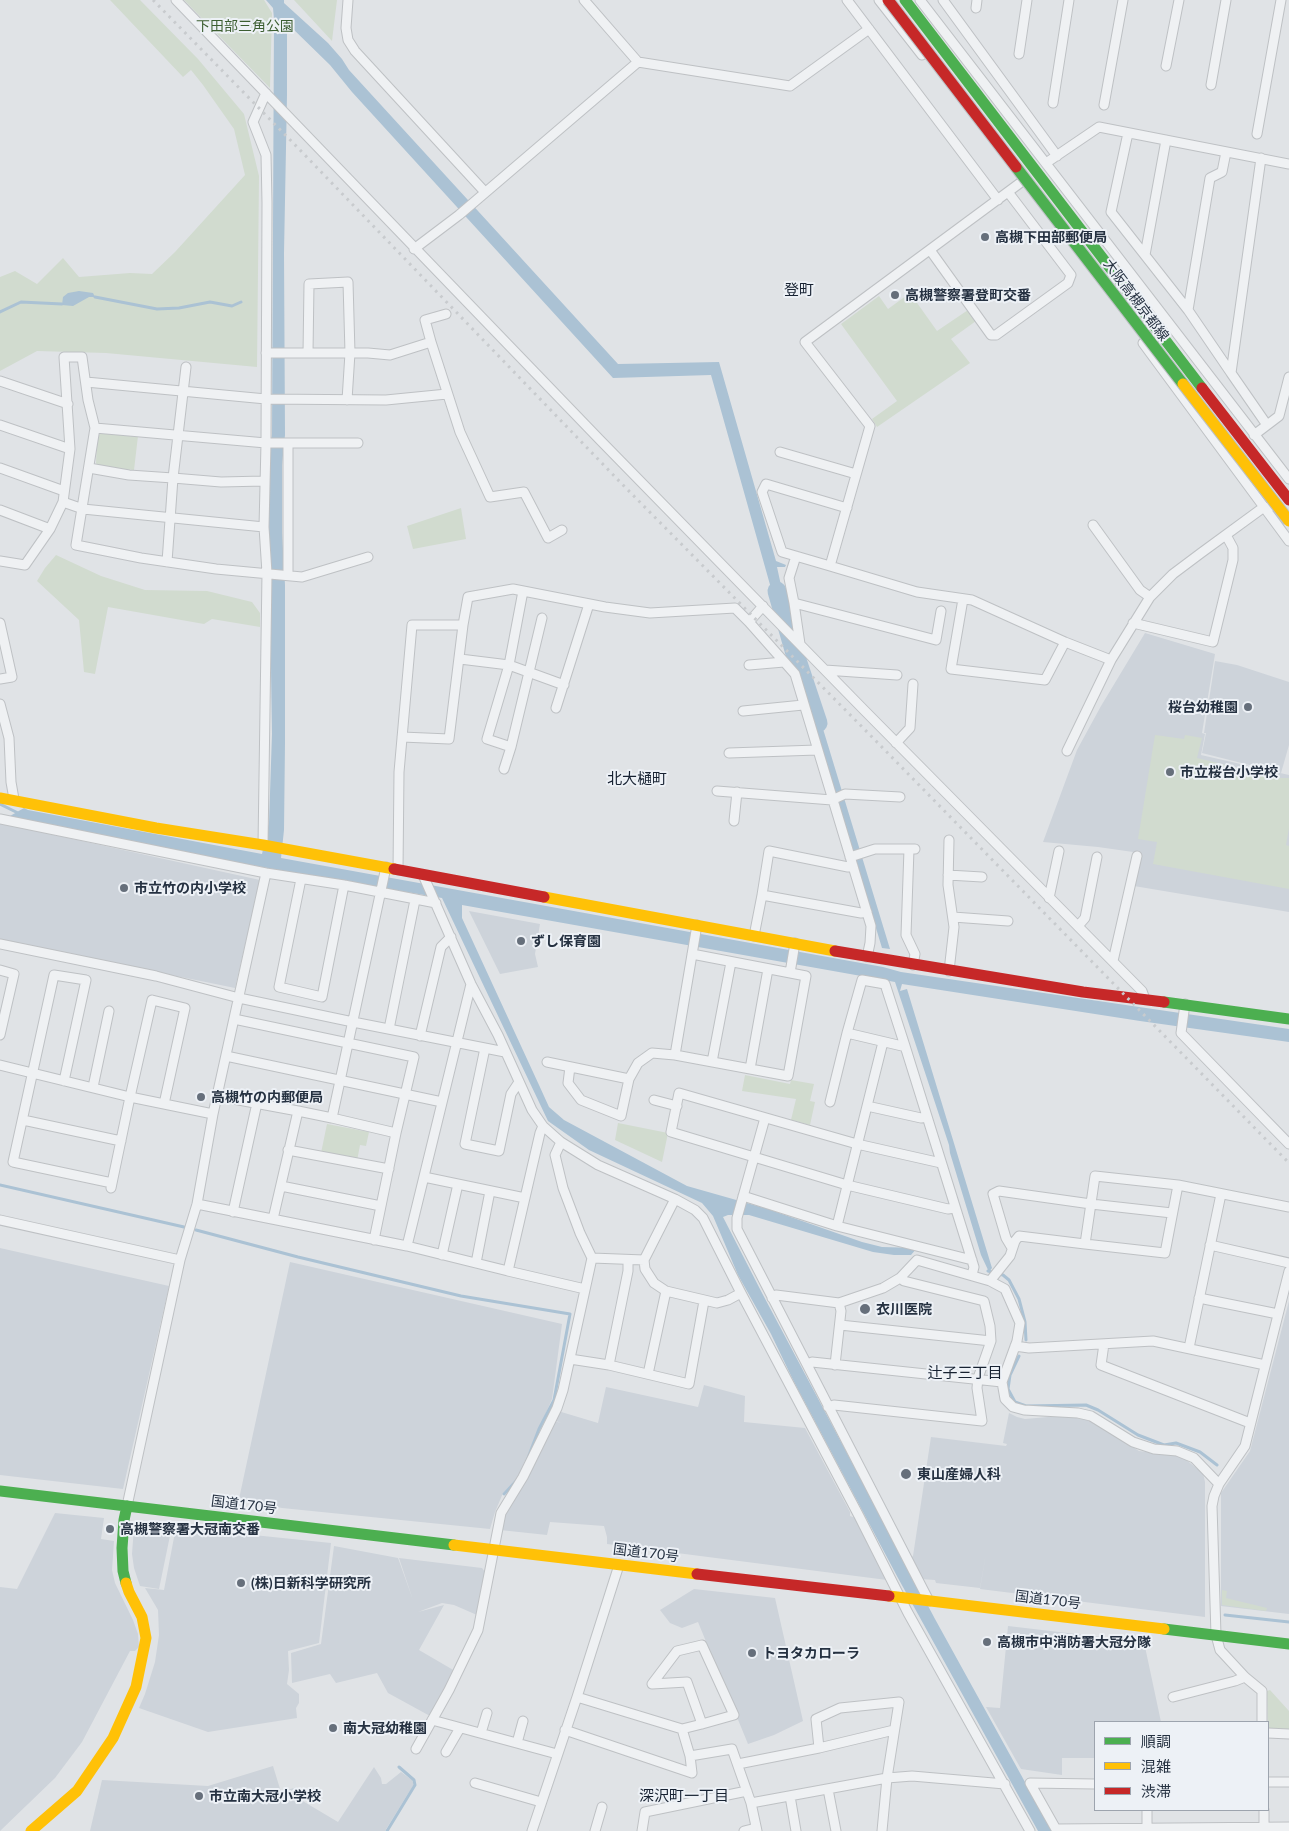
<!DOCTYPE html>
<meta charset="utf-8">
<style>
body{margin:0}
#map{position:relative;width:1289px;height:1831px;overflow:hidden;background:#e0e3e6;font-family:Lato,"Noto Sans JP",sans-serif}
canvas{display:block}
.legend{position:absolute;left:1094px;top:1721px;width:175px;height:90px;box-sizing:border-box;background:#edf1f6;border:1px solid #9da4ae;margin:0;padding:6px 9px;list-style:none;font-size:15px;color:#253141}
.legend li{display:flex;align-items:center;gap:10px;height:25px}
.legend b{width:25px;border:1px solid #9da4ae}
</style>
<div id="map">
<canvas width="1289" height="1831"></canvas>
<ul class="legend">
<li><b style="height:6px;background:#4caf50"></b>順調</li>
<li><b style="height:6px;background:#ffc107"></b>混雑</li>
<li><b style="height:6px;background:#c62828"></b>渋滞</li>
</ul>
</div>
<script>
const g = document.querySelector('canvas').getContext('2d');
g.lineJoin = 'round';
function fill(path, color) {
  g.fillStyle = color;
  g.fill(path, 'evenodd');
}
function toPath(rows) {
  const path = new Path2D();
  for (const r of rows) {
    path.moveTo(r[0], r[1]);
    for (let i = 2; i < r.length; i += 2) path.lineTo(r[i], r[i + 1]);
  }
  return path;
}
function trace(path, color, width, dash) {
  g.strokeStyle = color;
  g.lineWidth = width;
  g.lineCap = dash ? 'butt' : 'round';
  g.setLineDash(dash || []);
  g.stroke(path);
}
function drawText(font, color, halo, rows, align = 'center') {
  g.font = font + ' Lato,"Noto Sans JP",sans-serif';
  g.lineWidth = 4;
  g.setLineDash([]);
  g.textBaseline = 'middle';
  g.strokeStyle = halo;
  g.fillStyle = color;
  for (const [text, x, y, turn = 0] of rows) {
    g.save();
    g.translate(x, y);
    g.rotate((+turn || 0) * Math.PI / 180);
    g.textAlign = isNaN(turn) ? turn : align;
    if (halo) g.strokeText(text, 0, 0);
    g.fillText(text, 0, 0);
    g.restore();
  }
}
fill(toPath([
 [1145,633,1215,654,1202,733,1205,734,1201,755,1289,775,1289,912,1134,886,1140,853,1098,847,1043,842,1077,750,1101,706],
 [1215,661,1237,665,1289,682,1289,745,1281,773,1202,753,1206,733,1204,733],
 [0,823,260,880,235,988,0,940],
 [469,911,540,924,535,954,538,967,500,974],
 [0,1248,169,1286,123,1489,0,1475],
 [290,1262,562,1324,552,1399,518,1477,503,1493,495,1512,490,1529,282,1508,239,1499],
 [1289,1301,1289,1614,1221,1606,1221,1493,1250,1451],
 [704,1385,745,1396,744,1422,805,1428,850,1512,850,1516,856,1518,887,1580,607,1544,607,1537,604,1526,550,1522,547,1535,500,1530,504,1511,519,1492,548,1432,554,1421,561,1423,556,1421,558,1411,598,1423,606,1387,698,1407],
 [1009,1413,1017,1417,1025,1419,1059,1416,1084,1419,1095,1423,1139,1451,1181,1456,1203,1473,1205,1482,1205,1617,980,1589,986,1553,980,1588,936,1583,935,1580,921,1579,910,1558,913,1556,931,1437,1006,1446,1007,1444,1003,1443],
 [55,1513,104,1518,101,1539,114,1541,112,1570,115,1583,133,1620,138,1634,139,1647,135,1651,130,1651,82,1742,55,1778,0,1831,0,1587,17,1589],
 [146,1523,172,1526,159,1589,140,1586,134,1568,132,1554,134,1527],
 [176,1527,331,1543,319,1643,288,1651,289,1670,287,1684,299,1694,299,1703,296,1708,297,1718,208,1732,139,1708,145,1694,155,1662,159,1635,158,1610,145,1588,164,1590],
 [334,1546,398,1558,413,1600,399,1558,482,1568,485,1572,477,1615,454,1605,442,1603,418,1612,444,1605,419,1650,455,1671,430,1716,388,1693,377,1673,336,1683,330,1674,292,1683,291,1653,321,1644],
 [694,1589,775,1598,803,1721,774,1735,748,1744,698,1622,682,1628,670,1623,660,1610],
 [1008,1626,1144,1642,1161,1722,1095,1722,1095,1758,1062,1758,1062,1775,1021,1769,986,1707,1000,1708],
 [273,1766,281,1792,297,1787,301,1800,338,1822,374,1767,381,1778,382,1784,386,1784,401,1772,412,1780,414,1784,385,1831,90,1831,102,1780,208,1786]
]), '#cdd3da');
fill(toPath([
 [110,0,140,0,198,59,244,114,259,176,257,367,106,353,37,351,0,371,0,277,15,271,37,284,63,258,79,277,130,273,152,274,175,252,245,175,234,129,203,85,191,70,183,77],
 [184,0,264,0,272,13,270,88],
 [294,0,337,0,332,41],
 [910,293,937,331,968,310,976,321,951,339,970,363,877,427,872,419,897,401,841,324,879,296,888,309],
 [101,433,138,436,134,470,98,467,96,463,97,437],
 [461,508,466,539,413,549,407,526],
 [56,555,101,576,145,590,207,591,252,602,260,613,260,627,212,619,204,624,108,607,95,674,84,672,79,620,37,581,45,568],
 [1155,735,1184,739,1185,735,1202,738,1197,758,1281,778,1289,778,1289,828,1286,845,1289,846,1289,889,1153,864,1157,842,1138,839],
 [745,1075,790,1084,791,1080,814,1084,810,1101,815,1102,810,1125,791,1120,796,1099,742,1091],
 [618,1123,668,1133,662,1162,615,1140],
 [327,1124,369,1132,366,1146,360,1145,357,1161,321,1153],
 [1222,1590,1227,1591,1226,1598,1267,1608,1266,1611,1222,1605],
 [1270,1690,1289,1711,1289,1731,1268,1730,1267,1691]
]), '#d1dbcf');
fill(toPath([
 [266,0,284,0,284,3,328,43,342,59,349,70,618,364,719,362,776,561,786,565,785,567,777,567,782,590,780,591,788,619,776,606,711,375,613,378,352,92,330,65,289,25,287,28,287,95,284,253,285,435,282,465,282,533,285,585,285,743,284,830,281,858,883,967,901,972,1289,1029,1289,1042,1140,1021,902,984,900,991,907,989,992,1268,989,1272,981,1255,950,1153,949,1145,895,982,462,905,462,918,539,1085,549,1107,564,1120,687,1186,768,1209,862,1242,882,1247,917,1248,911,1255,894,1255,873,1252,749,1215,728,1215,723,1217,762,1293,935,1619,1052,1831,1038,1831,898,1578,794,1382,771,1334,738,1275,713,1216,702,1203,589,1150,548,1121,442,898,317,877,180,852,26,821,10,816,24,808,28,810,70,818,262,854,269,823,272,734,268,469,272,434,274,19,273,8],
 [79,291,93,293,95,297,89,297,73,306,62,305,63,297,68,293],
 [813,696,890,949,882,948,807,700]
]), '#abc2d4');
trace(toPath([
 [95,297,157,309,179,308,210,302,232,306,241,302],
 [0,312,21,302,62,304],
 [0,804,18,813],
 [0,1185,184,1227],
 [196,1230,298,1257,461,1296,570,1314,554,1400,539,1429,526,1463],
 [988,1271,1003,1275,1009,1280,1019,1299,1025,1322,1026,1340],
 [1019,1356,1010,1375,1008,1389,1015,1402,1026,1406,1086,1405,1098,1410,1138,1435,1164,1445,1176,1443,1200,1452,1217,1465],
 [504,1494,516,1481],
 [1225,1615,1289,1622],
 [387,1831,415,1785,414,1780,399,1767]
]), '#abc2d4', 3);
trace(toPath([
 [777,591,796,657,818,723]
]), '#abc2d4', 19);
const street = toPath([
 [176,0,600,440,865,711,1142,991,1145,999],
 [348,0,346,28,348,40,355,51,484,191],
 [584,0,638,62,790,86,869,29],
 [847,0,998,200],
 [879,0,922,55],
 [920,0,1289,479],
 [943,0,1057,156],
 [976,8,977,0],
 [1019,54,1027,0],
 [1166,66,1179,0],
 [1211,85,1226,0],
 [1053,103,1069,0],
 [1104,105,1123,0],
 [1128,133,1111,212,1188,310],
 [1257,134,1281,0],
 [1226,152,1222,172,1210,178,1188,310,1231,373],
 [1261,158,1231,373,1267,425],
 [1046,163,1099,127,1289,164],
 [1020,183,805,342,870,426,830,566,917,592,972,600,1065,642,1111,660],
 [414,249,459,215,638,62],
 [930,250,991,335,996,335,1068,283,1071,275,1008,192],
 [1145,255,1166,140],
 [431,342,460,432,490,497,524,492,548,538,562,530],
 [1143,343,1289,541],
 [266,353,368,353,390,355,431,342,425,320,446,314],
 [308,353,309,284,348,282,350,353,347,400],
 [0,381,68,404],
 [86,382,266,399,386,400,447,394],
 [0,425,70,449],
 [95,428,266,443,358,443],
 [1254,435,1279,416,1289,377],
 [780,452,856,474],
 [0,468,64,491],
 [89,468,129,475,173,478,221,482,264,481],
 [63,502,83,509,264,527],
 [0,510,50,529],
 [1093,525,1140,590,1150,597],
 [796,556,789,578,794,603,800,644],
 [0,561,25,565,50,529,63,502,70,449,64,357,82,357,88,400,95,428,76,545,141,558,216,569,302,577,368,557],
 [167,562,173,478,186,367],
 [830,566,782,552,762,492,766,484,847,508],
 [288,575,288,443],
 [963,599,951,669,1045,680,1065,642],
 [794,603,936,640,941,611],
 [763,606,749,622,795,674,871,926,870,943,867,957],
 [0,623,12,677,0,679],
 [1133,623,1213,642,1233,560,1233,548,1226,535],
 [460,659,509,665,564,685],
 [749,665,784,662],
 [825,670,897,675],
 [0,704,9,738,11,782,14,799],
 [556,708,589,604],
 [743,711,803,705],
 [402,737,449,739,463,625],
 [896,743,910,728,913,684],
 [511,747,542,618],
 [1067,751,1111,660,1150,597,1173,574,1201,553,1264,507,1269,508],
 [729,753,817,750],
 [504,769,511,747,487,739,509,665,523,591],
 [717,791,832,800,845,794,900,797],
 [0,819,266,873,344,885,436,903],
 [734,821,737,792],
 [949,840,948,885,954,927,949,971],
 [263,845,267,573,264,527,266,443,267,203,266,155,253,122,266,93],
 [909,849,906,935,915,954,913,965],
 [850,857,875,849,915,849],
 [853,866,848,867,769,851,762,895,861,913,867,912],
 [398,870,399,772,412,625,463,625,468,597,513,589,605,607,650,613,735,608,749,622],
 [423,875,471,984,498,1035,532,1110,543,1126,561,1142,598,1165,675,1199,695,1210,703,1218,741,1293,859,1516,908,1613,1030,1831],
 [948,875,982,877],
 [301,879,279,987,322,997,344,885],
 [1049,898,1059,851],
 [953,917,1008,921],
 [1078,926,1085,918,1097,857],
 [754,936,762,895],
 [0,944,156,976,239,998,353,1022,505,1052],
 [692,954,806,976,788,1076,675,1055,697,925],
 [1113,961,1137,856],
 [0,970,14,974,0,1035],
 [790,973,795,943],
 [1185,1004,1181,1033,1289,1144],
 [234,1019,414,1057,396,1133,332,1118],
 [389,1029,415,900],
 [420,1036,441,947,451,937],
 [905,1046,902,1046,847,1033,862,980,885,984,905,1046,974,1267,972,1275],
 [485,1048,465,1144,499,1151,511,1094,519,1082],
 [226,1056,442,1102],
 [547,1062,629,1079],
 [712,1062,731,962],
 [0,1065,130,1097,213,1114],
 [570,1067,568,1083,581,1100,621,1116,629,1079,638,1063,652,1053,675,1055],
 [750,1069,768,969],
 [64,1081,86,980,54,975,13,1162,112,1183],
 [93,1087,109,1011],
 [217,1096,298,1111],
 [654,1100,677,1106],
 [830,1102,847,1033],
 [867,1106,921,1118,927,1117],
 [765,1118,737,1218,737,1229,929,1601],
 [23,1120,121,1141],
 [543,1126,540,1133,508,1271,585,1289],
 [561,1142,555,1155,563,1188,580,1233,592,1258,644,1260],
 [288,1150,389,1169],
 [941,1163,857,1144,679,1093,671,1132,847,1185,948,1209,955,1208],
 [424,1177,525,1198],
 [281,1186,381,1206],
 [111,1188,130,1097,152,1000,185,1008,164,1104],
 [743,1196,837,1226,972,1260],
 [675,1199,644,1260,645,1269,654,1283,666,1291,717,1303,728,1300,741,1293],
 [197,1204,407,1246,508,1271],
 [233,1212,257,1103],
 [273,1219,298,1111,332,1118,386,867],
 [0,1220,180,1260],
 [837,1226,883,1042],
 [374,1240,396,1133],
 [1085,1244,1165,1253,1178,1185],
 [1210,1245,1289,1263],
 [407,1246,471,984],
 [1012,1248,1006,1238,993,1194,999,1191,1091,1204,1172,1213],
 [442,1255,458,1184],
 [476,1263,490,1191],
 [990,1281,1010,1256,1015,1241,1019,1236,1085,1244,1095,1176,1178,1185,1289,1207],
 [772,1298,776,1295,839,1303,883,1288,900,1278,917,1260,990,1281,1005,1289,1020,1323,1017,1341,1002,1382,1005,1399,1013,1407,1024,1410,1078,1413,1091,1416,1133,1442,1154,1449,1177,1451,1194,1458,1219,1484],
 [1199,1298,1278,1314],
 [840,1325,991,1341],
 [1104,1344,1101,1365,1250,1423],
 [1015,1346,1029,1348,1153,1341,1265,1365],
 [1189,1348,1221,1194],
 [570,1359,609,1365,628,1271,628,1260],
 [808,1364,812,1362,1002,1382],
 [609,1365,689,1384,704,1301],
 [835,1365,841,1311,839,1303],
 [648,1374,666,1291],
 [828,1407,834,1405,982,1421,977,1388,978,1378,991,1341,990,1326,984,1301,904,1281,900,1278],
 [127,1506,180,1260,197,1204,213,1114,266,873],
 [577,1697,682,1729,690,1756],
 [1173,1697,1235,1681,1245,1677],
 [432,1720,557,1754],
 [1262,1722,1262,1691,1245,1677,1220,1650,1216,1635,1212,1506,1214,1496,1219,1484,1245,1446,1289,1271],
 [682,1729,702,1724,734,1715,702,1645,677,1651,652,1684,687,1682,702,1724],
 [565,1730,692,1773,690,1756,732,1749,751,1803],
 [481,1733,487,1713],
 [1268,1733,1289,1734],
 [517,1743,523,1721],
 [819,1748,894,1730],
 [416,1749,449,1690,478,1630,501,1513,523,1477,557,1408,563,1390,592,1258],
 [446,1752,460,1728],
 [738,1764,819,1748,816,1719,840,1708,899,1702,887,1778,882,1831],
 [1268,1782,1289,1782],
 [475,1783,541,1802],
 [828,1789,836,1831],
 [790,1796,796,1831],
 [1264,1810,1264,1831],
 [1056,1829,1289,1827],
 [532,1831,577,1697,619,1565],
 [595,1831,602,1807],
 [642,1831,645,1812,747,1791],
 [744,1831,756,1828],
 [757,1831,751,1803,887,1778,912,1776,1005,1784],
 [1057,1831,1030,1783,1095,1784],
 [1147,1831,1147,1810]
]);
trace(street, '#bec1c4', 11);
trace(street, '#eff1f3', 9);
trace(toPath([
 [905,0,1202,388],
 [1164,1002,1289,1019],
 [0,1491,454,1545],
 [126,1583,123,1571,122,1548,124,1520,127,1506],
 [1164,1629,1289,1644]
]), '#4caf50', 11);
trace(toPath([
 [0,798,156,828,263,845,394,869],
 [544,897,835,951],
 [454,1545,697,1574],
 [889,1596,1164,1629],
 [31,1831,77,1791,113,1738,136,1687,146,1638,142,1617,129,1592,126,1583]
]), '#ffc107', 11);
trace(toPath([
 [1202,388,1289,500],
 [394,869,544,897],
 [835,951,1083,992,1164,1002],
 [697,1574,889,1596]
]), '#c62828', 11);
trace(toPath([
 [153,0,300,150,622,484,875,740,1289,1163]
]), '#c8cbce', 3, [2.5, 5]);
const fastBridge = toPath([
 [1016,167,1183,384]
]);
const slowBridge = toPath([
 [1183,384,1289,521]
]);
const jamBridge = toPath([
 [888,0,1016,167]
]);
trace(fastBridge, '#bcc0c4', 13, []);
trace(slowBridge, '#bcc0c4', 13, []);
trace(jamBridge, '#bcc0c4', 13, []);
trace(fastBridge, '#4caf50', 11);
trace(slowBridge, '#ffc107', 11);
trace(jamBridge, '#c62828', 11);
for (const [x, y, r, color] of [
 [985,237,5,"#666f7b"],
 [895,295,5,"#666f7b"],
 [1248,707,5,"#666f7b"],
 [1170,772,5,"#666f7b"],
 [124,888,5,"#666f7b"],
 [521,941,5,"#666f7b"],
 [201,1097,5,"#666f7b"],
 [865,1309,6,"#666f7b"],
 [906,1474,6,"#666f7b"],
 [110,1529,5,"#666f7b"],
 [241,1583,5,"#666f7b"],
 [987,1642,5,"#666f7b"],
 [752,1653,5,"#666f7b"],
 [333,1728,5,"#666f7b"],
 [199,1796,5,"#666f7b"]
]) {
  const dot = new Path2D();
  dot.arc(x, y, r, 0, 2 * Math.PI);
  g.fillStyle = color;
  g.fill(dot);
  trace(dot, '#edf1f6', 2);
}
drawText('14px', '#3c5e31', '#edf1f6', [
 ["下田部三角公園",245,26]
]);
drawText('bold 14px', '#253141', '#edf1f6', [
 ["高槻下田部郵便局",995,237],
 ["高槻警察署登町交番",905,295],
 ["桜台幼稚園",1238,707,"right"],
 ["市立桜台小学校",1180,772],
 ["市立竹の内小学校",134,888],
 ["ずし保育園",531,941],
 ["高槻竹の内郵便局",211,1097],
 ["衣川医院",876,1309],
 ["東山産婦人科",917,1474],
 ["高槻警察署大冠南交番",120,1529],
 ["(株)日新科学研究所",251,1583],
 ["高槻市中消防署大冠分隊",997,1642],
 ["トヨタカローラ",762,1653],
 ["南大冠幼稚園",343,1728],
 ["市立南大冠小学校",209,1796]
], 'left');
drawText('14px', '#253141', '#edf1f6', [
 ["大阪高槻京都線",1136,300,53],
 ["国道170号",244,1505,7],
 ["国道170号",646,1553,7],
 ["国道170号",1048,1600,7]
]);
drawText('15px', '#172232', '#edf1f6', [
 ["登町",799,290],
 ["北大樋町",637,779],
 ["辻子三丁目",965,1373],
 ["深沢町一丁目",684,1796]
]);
</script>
